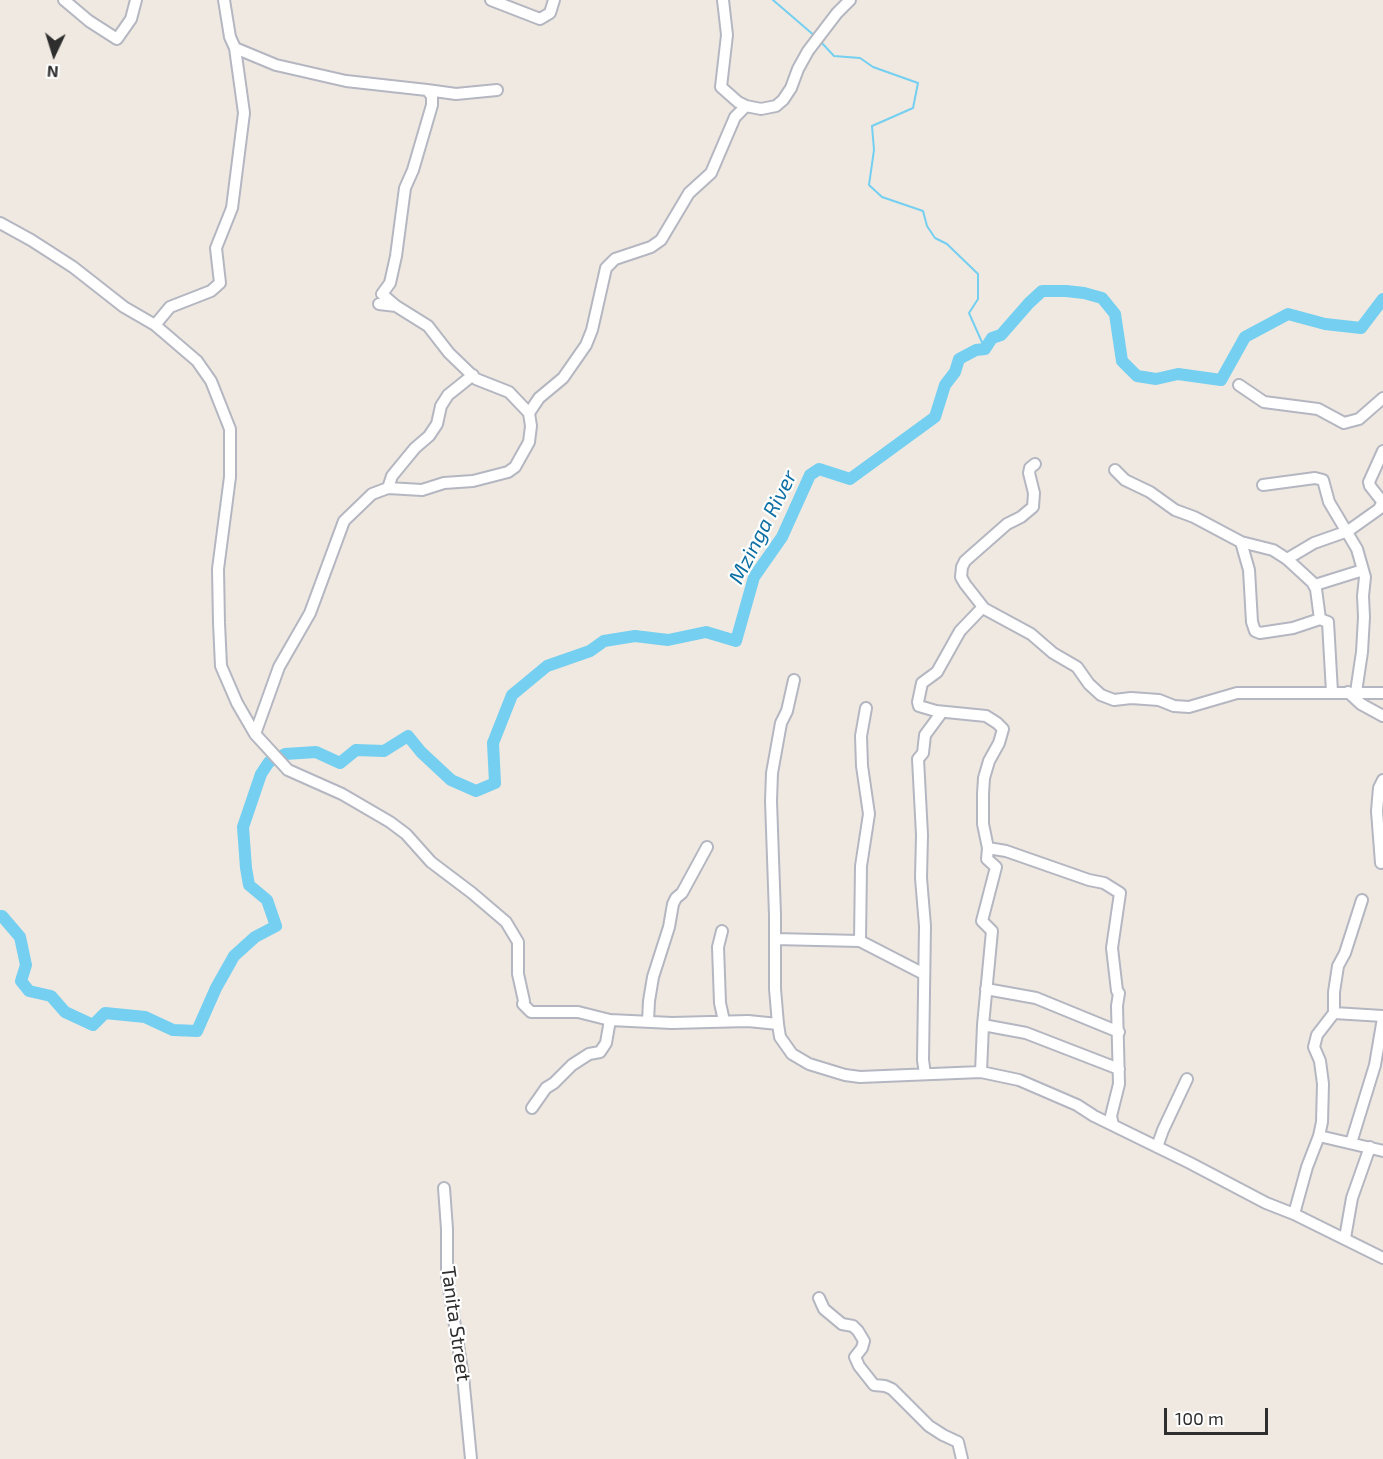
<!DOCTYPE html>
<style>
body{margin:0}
#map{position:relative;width:1383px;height:1459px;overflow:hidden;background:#efe9e1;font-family:"Exo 2",sans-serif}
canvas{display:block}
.north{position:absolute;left:24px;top:24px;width:60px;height:60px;-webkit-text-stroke:4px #fff;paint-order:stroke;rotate:184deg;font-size:16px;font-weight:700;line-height:24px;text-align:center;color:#2e2e2e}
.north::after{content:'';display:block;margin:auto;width:21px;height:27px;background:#2e2e2e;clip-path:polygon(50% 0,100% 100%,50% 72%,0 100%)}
.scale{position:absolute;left:1164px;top:1408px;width:104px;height:27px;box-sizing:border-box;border:3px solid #2e2e2e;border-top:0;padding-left:8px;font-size:18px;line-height:21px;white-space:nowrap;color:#2e2e2e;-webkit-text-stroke:4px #fff;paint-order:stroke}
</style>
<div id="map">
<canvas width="1383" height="1459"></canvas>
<div class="north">N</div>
<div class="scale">100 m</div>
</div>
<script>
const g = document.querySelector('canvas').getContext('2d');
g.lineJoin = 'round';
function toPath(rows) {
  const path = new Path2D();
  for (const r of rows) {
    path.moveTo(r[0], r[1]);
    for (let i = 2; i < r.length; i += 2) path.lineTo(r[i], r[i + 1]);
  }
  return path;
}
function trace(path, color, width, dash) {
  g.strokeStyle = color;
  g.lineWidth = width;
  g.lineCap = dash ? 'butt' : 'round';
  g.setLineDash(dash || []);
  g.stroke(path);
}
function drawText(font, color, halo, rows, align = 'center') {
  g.font = font + ' "Exo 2",sans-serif';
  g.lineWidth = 4.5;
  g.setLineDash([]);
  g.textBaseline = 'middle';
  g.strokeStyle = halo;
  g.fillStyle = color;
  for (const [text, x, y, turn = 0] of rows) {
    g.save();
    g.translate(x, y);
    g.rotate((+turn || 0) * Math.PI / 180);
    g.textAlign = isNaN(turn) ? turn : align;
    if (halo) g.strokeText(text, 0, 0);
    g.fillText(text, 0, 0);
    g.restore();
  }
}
trace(toPath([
 [773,0,816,37],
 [820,41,834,56,860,58,873,67,918,83,913,108,872,126,874,150,869,185,882,197,923,211,927,226,935,238,947,244,978,274,978,299,969,313,985,349]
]), '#75cff0', 2);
trace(toPath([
 [0,916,2,916,20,937,26,965,21,981,29,991,51,996,65,1012,93,1025,105,1013,145,1017,173,1030,197,1031,216,988,234,956,255,937,276,926,267,900,249,885,246,868,243,827,261,774,269,762,285,754,316,752,340,763,356,750,384,751,408,736,421,752,451,780,476,791,495,783,493,743,512,695,547,666,590,651,604,641,635,636,668,640,706,632,736,641,754,577,782,537,810,475,819,469,850,479,935,417,945,385,955,372,959,359,976,350,985,349,992,338,1001,335,1029,303,1042,291,1066,291,1084,293,1102,298,1115,314,1122,361,1137,376,1156,379,1178,374,1221,380,1245,337,1288,314,1325,324,1361,328,1383,299]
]), '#75cff0', 12);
const minor = toPath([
 [64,0,89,21,117,39,131,19,136,0],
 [491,0,540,19,550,13,554,0],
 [723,0,727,35,721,87,738,102,746,106,761,109,776,106,783,100,791,88,798,69,808,51,837,13,850,0],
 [235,48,276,65,346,81,427,90,432,96,432,105,413,170,405,188,396,256,390,283,382,294,396,306,428,326,449,353,476,379,509,392,529,413],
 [427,90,456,94,497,90],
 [0,223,31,240,73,267,124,307,155,325,197,361,211,381,230,429,230,477,218,569,219,623,221,666,237,703,255,734,288,770,342,794,390,822,406,834,431,862,472,893,506,922,518,942,518,974,524,1001,523,1004,531,1012,578,1012,610,1020,672,1023,748,1021,778,1024,780,1037,792,1054,809,1064,845,1075,860,1077,981,1072,1019,1080,1077,1105,1094,1116,1190,1163,1266,1203,1294,1214,1383,1258],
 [379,304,396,306],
 [155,325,170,307,211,291,220,283,216,248,232,208,244,113,235,48,230,37,224,0],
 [1239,385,1264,402,1318,409,1344,423,1359,419,1383,398],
 [1115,470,1125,480,1150,492,1175,510,1194,517,1241,542,1249,570,1252,622,1255,631,1260,633,1293,628,1320,619,1328,622,1332,692],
 [1263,485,1315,478,1323,480,1329,502,1357,549,1365,577,1363,596,1364,617,1362,652,1356,692],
 [388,488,392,476,415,448,429,436,437,424,441,406,448,395,473,375],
 [1241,542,1273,550,1287,559,1312,582,1316,589,1320,619],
 [1287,559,1314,543,1348,531,1379,509,1382,503,1381,500,1370,486,1369,482,1383,451],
 [1315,585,1363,570],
 [983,608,1031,634,1053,653,1077,667,1089,684,1101,695,1114,700,1131,698,1159,700,1174,706,1189,707,1237,693,1383,693],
 [1348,692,1361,704,1383,716],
 [255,734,279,667,310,613,344,521,372,494,388,488,422,490,444,483,473,481,508,472,515,467,529,442,531,426,529,413,539,398,563,378,586,345,592,330,606,268,615,259,651,247,661,240,689,193,711,173,735,117,746,106],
 [988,848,1006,851,1089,880,1104,883,1120,893,1112,948,1117,991,1119,993,1117,1006,1119,1084,1111,1116,1113,1125],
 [1381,863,1377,811,1379,788,1383,780],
 [722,931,718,947,720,1003,724,1021],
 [775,939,860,941,924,974],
 [860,941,861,866,869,814,862,766,861,736,866,708],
 [986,989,1036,998,1119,1032],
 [1334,1013,1334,992,1338,966,1345,953,1362,900],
 [648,1021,649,1001,653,977,669,927,673,904,676,898,682,893,707,847],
 [778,1024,775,989,775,915,771,801,772,773,781,723,787,711,794,680],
 [983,1025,1026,1033,1119,1069],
 [981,1072,983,1025,992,931,982,921,996,867,987,859,988,848,983,824,983,794,984,778,989,761,999,743,1003,729,997,723,986,716,936,711,919,706,918,702,922,683,937,672,960,631,983,607,965,584,961,577,962,567,965,561,1007,524,1021,517,1033,507,1034,493,1029,473,1030,468,1035,464],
 [925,1074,923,1060,925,926,921,878,922,835,918,759,923,753,925,735,942,712],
 [532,1108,546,1088,554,1083,572,1065,589,1054,600,1052,606,1043,610,1020],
 [1319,1136,1383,1151],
 [1351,1143,1375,1065,1383,1018],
 [1157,1147,1163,1130,1187,1079],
 [444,1188,447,1229,447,1276,463,1376,471,1459],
 [1294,1214,1307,1167,1319,1136,1322,1122,1323,1084,1320,1061,1314,1047,1317,1035,1334,1013,1383,1016],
 [1345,1238,1352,1198,1370,1147],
 [819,1298,824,1309,842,1324,853,1326,858,1331,864,1341,862,1348,855,1357,859,1366,874,1385,885,1386,892,1389,929,1426,943,1435,958,1442,962,1459]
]);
trace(minor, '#b4b7c1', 14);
trace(minor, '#fff', 10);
drawText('20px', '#2e2e2e', '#fff', [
 ["Tanita Street",456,1324,82]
]);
drawText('italic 21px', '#0d6fa3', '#fff', [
 ["Mzinga River",763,527,-63]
]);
</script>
